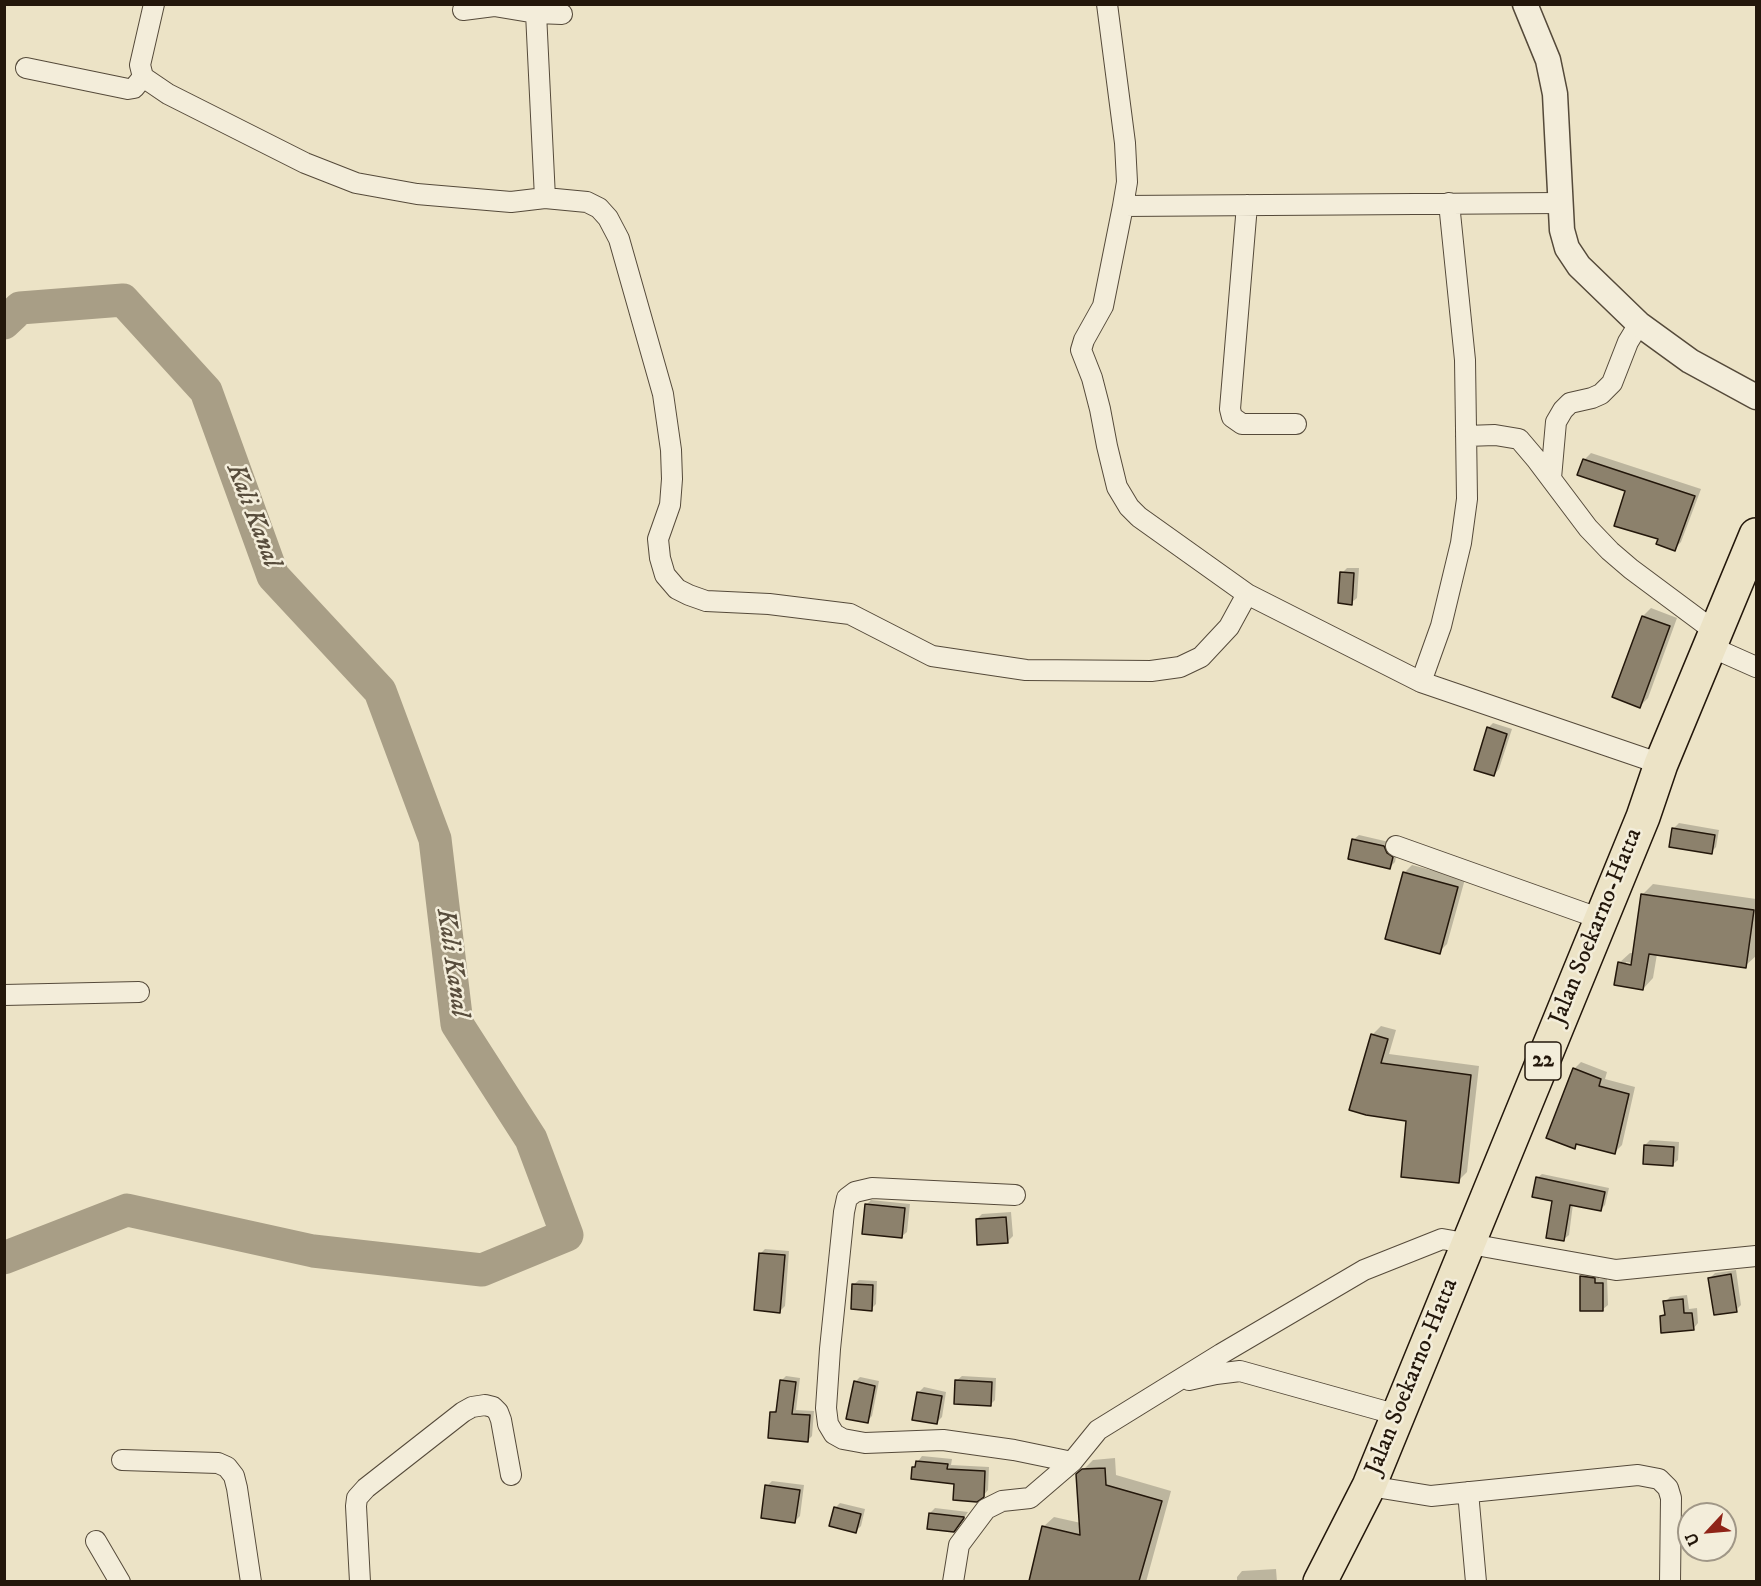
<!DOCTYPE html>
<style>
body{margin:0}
#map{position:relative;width:1761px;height:1586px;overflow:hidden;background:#ece3c6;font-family:"IM FELL DW Pica",serif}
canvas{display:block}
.frame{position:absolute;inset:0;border:6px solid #23170b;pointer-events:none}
.north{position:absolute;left:1677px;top:1502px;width:60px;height:60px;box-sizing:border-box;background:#f3edda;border:2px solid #a09787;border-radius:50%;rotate:244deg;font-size:16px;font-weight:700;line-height:24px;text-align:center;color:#23170b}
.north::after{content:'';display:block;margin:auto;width:21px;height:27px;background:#8f2418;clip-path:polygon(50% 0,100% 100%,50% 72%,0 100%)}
</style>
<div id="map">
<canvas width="1761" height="1586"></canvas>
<div class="frame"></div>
<div class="north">U</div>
</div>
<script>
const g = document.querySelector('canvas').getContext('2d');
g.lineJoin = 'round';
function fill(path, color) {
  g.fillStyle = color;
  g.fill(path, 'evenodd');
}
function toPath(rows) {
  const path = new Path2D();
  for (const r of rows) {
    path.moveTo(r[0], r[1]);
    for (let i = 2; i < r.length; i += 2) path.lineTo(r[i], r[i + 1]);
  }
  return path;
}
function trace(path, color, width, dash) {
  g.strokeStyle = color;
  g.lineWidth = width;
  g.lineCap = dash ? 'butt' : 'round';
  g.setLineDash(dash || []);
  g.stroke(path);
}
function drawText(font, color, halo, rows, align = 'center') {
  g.font = font + ' "IM FELL DW Pica",serif';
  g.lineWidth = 5;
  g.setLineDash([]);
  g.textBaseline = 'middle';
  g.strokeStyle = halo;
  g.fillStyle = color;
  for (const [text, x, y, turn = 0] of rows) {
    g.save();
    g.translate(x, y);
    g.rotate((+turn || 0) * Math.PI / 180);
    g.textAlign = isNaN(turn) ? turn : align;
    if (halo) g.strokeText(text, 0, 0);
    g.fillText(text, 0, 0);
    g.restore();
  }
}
fill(toPath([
 [1591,453,1701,489,1681,542,1674,549,1627,490,1584,460],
 [1347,568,1359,568,1357,598,1351,603,1342,573],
 [1651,608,1677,618,1648,698,1640,706,1643,616],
 [1493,723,1512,729,1499,769,1494,775,1488,728],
 [1679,823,1719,830,1716,847,1711,852,1673,829],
 [1359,835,1389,842,1397,852,1395,862,1390,867,1353,840],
 [1412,865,1465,879,1447,944,1439,952,1404,873],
 [1653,884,1756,899,1756,956,1745,966,1657,954,1653,978,1643,989,1619,963,1630,953,1634,953,1643,894],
 [1626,962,1639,964,1638,967,1626,965],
 [1381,1026,1396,1030,1389,1054,1479,1066,1467,1172,1458,1181,1408,1120,1366,1114,1372,1035],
 [1581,1062,1607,1072,1605,1079,1635,1087,1622,1145,1615,1152,1578,1143,1574,1147,1574,1069],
 [1650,1140,1679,1142,1678,1160,1672,1165,1645,1145],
 [1542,1174,1609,1188,1605,1205,1600,1210,1573,1204,1569,1235,1564,1239,1554,1200,1537,1178],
 [871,1200,910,1204,907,1232,901,1237,866,1205],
 [1011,1212,1013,1236,1008,1241,977,1219,982,1214],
 [765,1249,789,1251,785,1306,780,1311,760,1254],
 [1736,1270,1741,1305,1736,1310,1710,1278,1715,1273],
 [1587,1271,1600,1274,1599,1279,1607,1278,1608,1305,1602,1310,1582,1276],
 [859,1280,877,1281,876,1304,871,1309,853,1285],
 [1687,1295,1689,1309,1697,1308,1698,1323,1693,1329,1661,1316,1666,1312,1665,1302,1670,1297],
 [786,1376,800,1378,796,1410,814,1411,812,1436,808,1440,772,1413,778,1408,781,1381],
 [962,1376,996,1378,995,1400,990,1405,956,1381],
 [860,1377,879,1381,872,1416,867,1421,855,1382],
 [924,1387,946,1392,942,1417,937,1422,918,1393],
 [922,1456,952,1459,951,1465,989,1467,988,1490,983,1496,956,1483,913,1468],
 [1115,1458,1116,1475,1171,1491,1146,1582,1031,1582,1043,1527,1054,1517,1081,1523,1078,1475,1093,1460],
 [772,1481,804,1485,800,1516,795,1521,767,1486],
 [840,1503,865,1509,861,1526,856,1531,835,1508],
 [935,1508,968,1512,959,1525,930,1513],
 [1276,1569,1277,1582,1237,1582,1237,1577,1242,1571]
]), '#0003');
trace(toPath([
 [4,323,20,308,123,300,206,391,273,576,380,691,435,839,457,1024,531,1139,567,1235,482,1270,313,1251,127,1210,4,1258]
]), '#a89e86', 33);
const building = toPath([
 [1583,459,1695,496,1675,551,1656,544,1658,539,1614,526,1625,491,1577,475,1583,459],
 [1340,572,1354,573,1352,605,1338,603,1340,572],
 [1642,616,1670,626,1640,708,1612,697,1642,616],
 [1487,727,1507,734,1494,776,1474,770,1487,727],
 [1672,828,1715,835,1712,854,1669,847,1672,828],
 [1352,839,1384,846,1387,853,1393,857,1390,869,1348,859,1352,839],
 [1403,872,1458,887,1440,954,1385,939,1403,872],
 [1641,894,1754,910,1746,968,1649,954,1643,990,1614,985,1618,962,1631,965,1641,894],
 [1371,1034,1388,1039,1381,1063,1471,1075,1459,1183,1401,1177,1406,1121,1366,1115,1349,1110,1371,1034],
 [1573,1068,1601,1079,1599,1086,1629,1094,1615,1154,1576,1144,1575,1149,1546,1138,1573,1068],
 [1644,1145,1674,1147,1673,1166,1643,1164,1644,1145],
 [1536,1177,1605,1192,1601,1211,1570,1205,1564,1241,1546,1238,1552,1201,1532,1197,1536,1177],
 [865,1204,905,1208,902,1238,862,1234,865,1204],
 [1006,1217,1008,1243,977,1245,976,1219,1006,1217],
 [759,1253,785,1255,780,1313,754,1310,759,1253],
 [1731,1274,1737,1312,1714,1315,1708,1278,1731,1274],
 [1580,1276,1595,1278,1595,1283,1603,1283,1603,1311,1580,1311,1580,1276],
 [852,1284,873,1285,872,1311,851,1309,852,1284],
 [1683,1299,1684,1313,1692,1313,1694,1330,1661,1333,1660,1316,1665,1315,1663,1301,1683,1299],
 [780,1380,796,1382,792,1414,810,1415,808,1442,768,1438,770,1412,776,1412,780,1380],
 [955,1380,992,1382,991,1406,954,1404,955,1380],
 [854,1381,875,1386,868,1423,846,1419,854,1381],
 [917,1392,942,1396,937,1424,912,1420,917,1392],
 [916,1461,948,1464,947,1469,985,1471,984,1497,977,1502,953,1500,954,1484,911,1479,912,1467,915,1467,916,1461],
 [1105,1468,1106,1485,1162,1501,1139,1581,1029,1581,1042,1526,1080,1535,1076,1474,1082,1469,1105,1468],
 [765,1485,800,1490,795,1523,761,1518,765,1485],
 [834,1507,861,1514,856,1533,829,1526,834,1507],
 [929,1513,964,1517,964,1518,954,1532,927,1529,929,1513]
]);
fill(building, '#8c816c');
trace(building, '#23170b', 1.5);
const minor = toPath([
 [154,4,140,65,143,77,168,94,305,163,356,183,417,194,511,202,545,198,587,202,599,208,608,218,619,239,663,394,671,450,672,479,670,505,658,539,660,558,665,575,677,589,689,595,706,601,769,604,850,614,932,656,1026,670,1151,671,1180,667,1201,657,1229,627,1247,594,1421,682,1661,764],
 [1107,4,1125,143,1127,182,1123,206,1560,203],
 [463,10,494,6,536,13,562,14],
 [536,13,545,198],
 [26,68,128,89,134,88,143,77],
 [1247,205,1230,409,1232,417,1242,424,1296,424],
 [1123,206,1103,306,1084,340,1081,350,1092,378,1100,409,1107,446,1117,487,1129,507,1139,517,1247,594],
 [1466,436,1495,435,1519,439,1536,459,1588,528,1610,551,1631,569,1717,633],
 [1551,478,1556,422,1563,410,1570,403,1592,398,1601,394,1612,383,1628,342,1639,324],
 [1711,647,1756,667],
 [1421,682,1441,626,1461,543,1467,499,1465,360,1449,203],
 [1396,846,1601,919],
 [4,995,139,992],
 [1015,1195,872,1188,855,1192,847,1198,844,1212,830,1349,826,1408,828,1424,834,1434,843,1439,865,1443,943,1440,1014,1450,1072,1462],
 [1189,1380,1216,1374,1240,1371,1398,1415],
 [122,1460,218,1463,227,1467,234,1476,237,1488,251,1582],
 [1369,1486,1431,1496,1638,1475,1659,1479,1668,1488,1671,1498,1670,1582],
 [1468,1492,1476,1582],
 [96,1541,120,1582],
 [360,1582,356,1506,357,1498,366,1488,463,1412,472,1407,485,1405,493,1407,498,1412,501,1420,511,1475],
 [953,1582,959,1545,986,1509,1002,1501,1030,1498,1072,1462,1098,1430,1221,1354,1364,1270,1442,1239,1616,1270,1756,1256]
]);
const tertiary = toPath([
 [1525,4,1548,60,1555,94,1562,230,1567,248,1579,266,1639,324,1690,361,1756,397]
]);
const trunk = toPath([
 [1320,1582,1369,1486,1643,817,1661,764,1756,535]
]);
trace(minor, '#554a3a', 22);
trace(tertiary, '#554a3a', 27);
trace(trunk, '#23170b', 36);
trace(minor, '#f3edda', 20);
trace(tertiary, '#f3edda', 24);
trace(trunk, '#ece3c6', 33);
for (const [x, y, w] of [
 [1543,1061,36]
]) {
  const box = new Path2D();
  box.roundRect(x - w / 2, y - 19, w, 38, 4.5);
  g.fillStyle = '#f3edda';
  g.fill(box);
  trace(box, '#23170b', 1.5);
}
drawText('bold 22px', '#23170b', null, [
 ["22",1543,1061]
]);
drawText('24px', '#23170b', '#f3edda', [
 ["Jalan Soekarno-Hatta",1597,927,-68],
 ["Jalan Soekarno-Hatta",1413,1377,-68]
]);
drawText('italic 26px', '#584d3c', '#f3edda', [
 ["Kali Kanal",252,516,69],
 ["Kali Kanal",451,963,82]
]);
</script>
